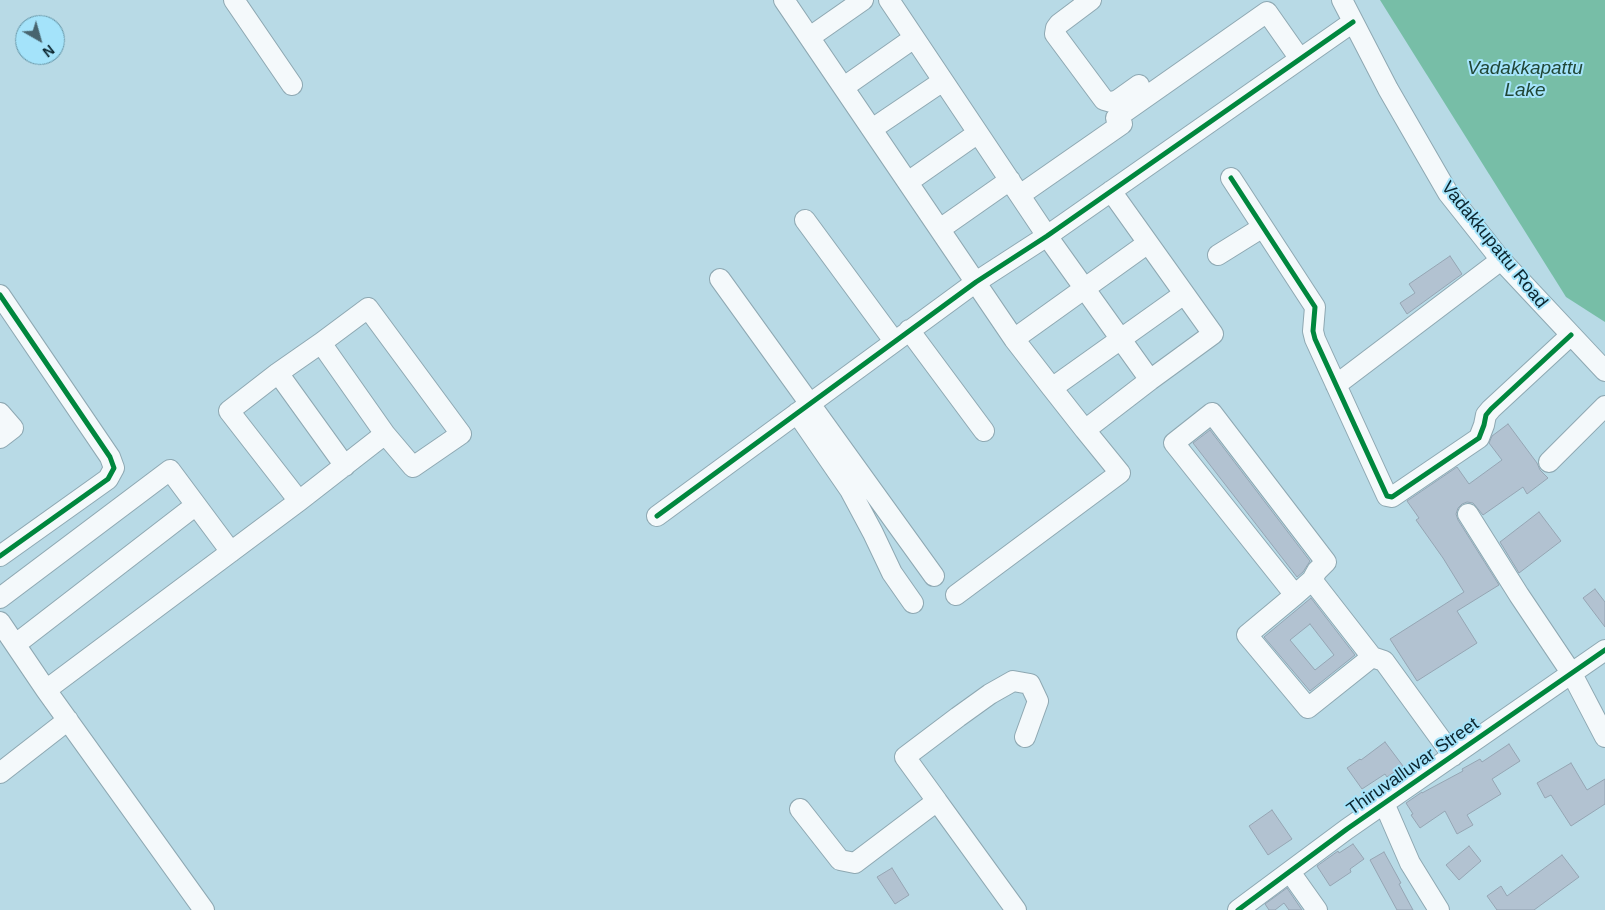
<!DOCTYPE html>
<style>
body{margin:0}
#map{position:relative;width:1605px;height:910px;overflow:hidden;background:#b8dae6;font-family:Arial,sans-serif}
canvas{display:block}
.north{position:absolute;left:15px;top:15px;width:50px;height:50px;box-sizing:border-box;background:#a4e3fa;border:1px solid #6797a8;border-radius:50%;rotate:142deg;font-size:14px;font-weight:700;line-height:20px;text-align:center;color:#0b252e}
.north::after{content:'';display:block;margin:auto;width:18px;height:22px;background:#48646e;clip-path:polygon(50% 0,100% 100%,50% 72%,0 100%)}
</style>
<div id="map">
<canvas width="1605" height="910"></canvas>
<div class="north">N</div>
</div>
<script>
const g = document.querySelector('canvas').getContext('2d');
g.lineJoin = 'round';
function fill(path, color) {
  g.fillStyle = color;
  g.fill(path, 'evenodd');
}
function toPath(rows) {
  const path = new Path2D();
  for (const r of rows) {
    path.moveTo(r[0], r[1]);
    for (let i = 2; i < r.length; i += 2) path.lineTo(r[i], r[i + 1]);
  }
  return path;
}
function trace(path, color, width, dash) {
  g.strokeStyle = color;
  g.lineWidth = width;
  g.lineCap = dash ? 'butt' : 'round';
  g.setLineDash(dash || []);
  g.stroke(path);
}
function drawText(font, color, halo, rows, align = 'center') {
  g.font = font + ' Arial,sans-serif';
  g.lineWidth = 4;
  g.setLineDash([]);
  g.textBaseline = 'middle';
  g.strokeStyle = halo;
  g.fillStyle = color;
  for (const [text, x, y, turn = 0] of rows) {
    g.save();
    g.translate(x, y);
    g.rotate((+turn || 0) * Math.PI / 180);
    g.textAlign = isNaN(turn) ? turn : align;
    if (halo) g.strokeText(text, 0, 0);
    g.fillText(text, 0, 0);
    g.restore();
  }
}
fill(toPath([
 [1380,0,1605,0,1605,322,1566,297]
]), '#77bea7');
const building = toPath([
 [1450,256,1462,274,1407,314,1400,303,1415,293,1409,284,1450,256],
 [1508,424,1537,463,1540,470,1548,478,1527,494,1523,487,1483,515,1473,503,1467,502,1462,504,1458,508,1456,514,1458,520,1499,585,1457,611,1477,643,1417,681,1390,639,1464,592,1443,558,1416,520,1419,518,1407,501,1457,467,1469,484,1502,460,1489,443,1492,436,1508,424],
 [1210,430,1310,561,1303,572,1297,577,1193,443,1210,430],
 [1539,512,1561,541,1519,573,1500,542,1539,512],
 [1595,589,1605,602,1605,627,1583,598,1595,589],
 [1311,598,1355,655,1310,691,1264,637,1311,598],
 [1310,624,1334,655,1315,670,1290,640,1310,624],
 [1385,742,1403,766,1387,777,1385,774,1362,789,1347,768,1360,759,1361,760,1385,742],
 [1509,744,1520,761,1492,779,1501,794,1467,815,1473,825,1457,834,1445,811,1420,828,1411,815,1413,814,1406,803,1422,792,1422,793,1463,771,1462,769,1480,759,1482,762,1509,744],
 [1571,763,1587,790,1605,779,1605,804,1571,826,1551,795,1545,798,1537,783,1571,763],
 [1272,810,1292,839,1268,855,1249,826,1272,810],
 [1353,844,1364,859,1350,869,1351,872,1330,886,1317,866,1338,851,1339,853,1353,844],
 [1469,846,1481,861,1459,880,1446,865,1469,846],
 [1384,852,1401,883,1399,884,1413,910,1397,910,1370,860,1384,852],
 [1562,855,1579,877,1534,910,1497,910,1487,896,1501,886,1507,896,1562,855],
 [892,868,909,895,895,904,877,877,892,868],
 [1287,888,1302,910,1289,910,1284,903,1275,910,1269,910,1265,904,1287,888]
]);
fill(building, '#b2c2d1');
trace(building, '#95a5b3', 1);
const minor = toPath([
 [234,0,292,85],
 [784,0,1014,339,1052,388,1184,294],
 [889,0,1047,236,1150,380,1085,430,1052,388],
 [1091,0,1059,24,1056,28,1055,34,1104,100,1111,102,1118,100,1139,85],
 [1342,0,1388,89,1448,193,1501,260,1605,371],
 [810,37,863,0],
 [844,87,914,38],
 [872,129,943,81],
 [1231,178,1315,307,1313,331,1315,339,1387,496,1392,497,1479,438,1484,425,1486,415,1491,409,1571,335],
 [908,182,978,133],
 [1111,191,1213,334,1150,380],
 [1020,195,1122,124,1116,118,1267,12,1300,59],
 [805,220,894,341],
 [940,229,1010,180],
 [1218,255,1263,227],
 [720,279,934,576],
 [0,295,110,457,114,468,108,479,0,556],
 [368,308,461,434,413,467,385,434,321,343,368,308],
 [909,330,984,431],
 [1014,339,1148,243],
 [278,373,345,466],
 [1336,385,1501,260],
 [0,413,13,428,0,438],
 [797,413,850,490,873,533,892,573,913,603],
 [1549,462,1605,406],
 [299,501,229,411,278,373,321,343],
 [1468,514,1519,595,1572,674,1605,737],
 [657,516,976,282,1047,236,1353,22],
 [1312,580,1372,657],
 [956,595,1120,473,1085,430],
 [1295,595,1312,580,1317,571,1326,562,1212,413,1174,443,1295,595,1247,635,1308,708,1372,657,1384,661,1453,756],
 [0,598,170,470,231,552],
 [0,622,46,690],
 [16,644,196,505],
 [0,773,68,720],
 [937,801,905,757,958,717,990,694,1013,681,1030,684,1038,701,1025,737],
 [1384,803,1410,863,1439,910],
 [800,809,840,860,855,863,937,801,1016,910],
 [1290,872,1317,910],
 [204,910,46,690,299,501,385,434],
 [1238,910,1347,829,1605,650]
]);
trace(minor, '#8ea8b2', 22);
trace(minor, '#f4f9fb', 20);
trace(toPath([
 [1231,178,1315,307,1313,331,1315,339,1387,496,1392,497,1479,438,1484,425,1486,415,1491,409,1571,335],
 [0,295,110,457,114,468,108,479,0,556],
 [657,516,976,282,1047,236,1353,22],
 [1238,910,1347,829,1605,650]
]), '#00873e', 5);
drawText('18px', '#0b252e', '#a4e3fa', [
 ["Vadakkupattu Road",1494,245,51],
 ["Thiruvalluvar Street",1413,767,-35]
]);
drawText('italic 19px', '#204635', '#a4e3fa', [
 ["Vadakkapattu",1525,69],
 ["Lake",1525,91]
]);
</script>
